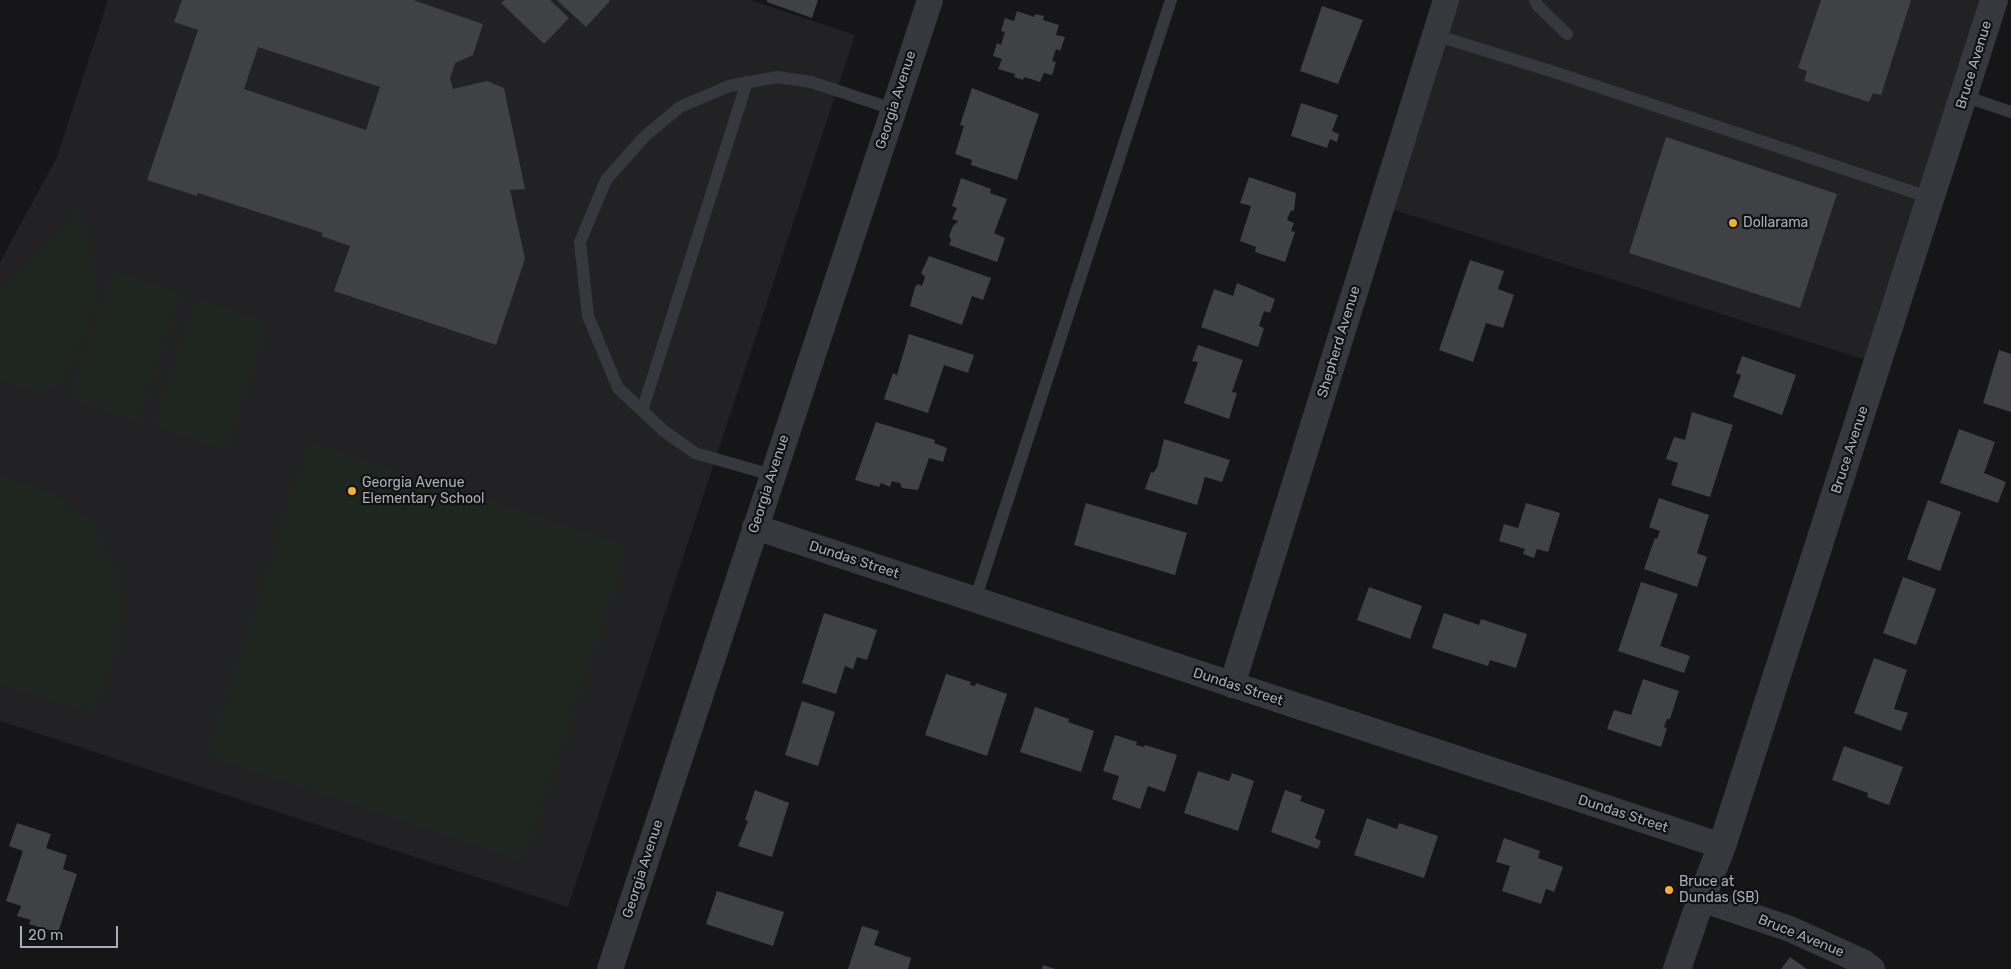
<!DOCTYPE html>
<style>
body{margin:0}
#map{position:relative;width:2011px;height:969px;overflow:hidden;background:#161618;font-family:Rubik,sans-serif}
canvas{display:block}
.scale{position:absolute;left:20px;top:926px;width:98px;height:22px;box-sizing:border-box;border:2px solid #a8adb8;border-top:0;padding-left:6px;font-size:15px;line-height:18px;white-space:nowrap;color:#a8adb8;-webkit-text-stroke:4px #111113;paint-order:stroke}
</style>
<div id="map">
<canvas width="2011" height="969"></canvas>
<div class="scale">20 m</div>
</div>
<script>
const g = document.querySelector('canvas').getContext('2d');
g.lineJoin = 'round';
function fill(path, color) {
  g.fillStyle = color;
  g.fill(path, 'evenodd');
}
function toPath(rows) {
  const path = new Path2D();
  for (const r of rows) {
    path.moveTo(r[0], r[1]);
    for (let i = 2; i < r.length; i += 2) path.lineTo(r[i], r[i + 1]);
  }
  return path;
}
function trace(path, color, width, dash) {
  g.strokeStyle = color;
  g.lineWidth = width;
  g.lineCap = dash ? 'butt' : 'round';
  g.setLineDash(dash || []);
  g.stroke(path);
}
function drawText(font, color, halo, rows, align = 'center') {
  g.font = font + ' Rubik,sans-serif';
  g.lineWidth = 4.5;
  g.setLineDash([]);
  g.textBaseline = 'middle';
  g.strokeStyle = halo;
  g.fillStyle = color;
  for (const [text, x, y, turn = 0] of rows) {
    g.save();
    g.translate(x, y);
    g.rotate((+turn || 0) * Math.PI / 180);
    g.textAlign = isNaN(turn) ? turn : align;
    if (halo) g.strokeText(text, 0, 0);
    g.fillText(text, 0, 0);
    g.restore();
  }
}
fill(toPath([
 [108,0,750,0,855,35,568,907,0,721,0,262,57,157],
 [1450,0,1979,0,1866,360,1382,206]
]), '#222225');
fill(toPath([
 [80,208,98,292,68,380,40,394,0,381,0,290],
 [113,271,182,294,139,423,70,400],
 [198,298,268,322,225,450,155,427],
 [310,441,628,546,524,862,206,757],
 [0,474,53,493,90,521,116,566,121,612,114,656,93,714,0,685]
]), '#1e261f');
fill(toPath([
 [182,0,413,0,483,24,473,55,455,63,450,79,453,89,487,81,504,88,525,189,510,190,525,259,496,345,334,291,350,246,321,236,323,233,198,193,197,196,147,180,198,30,174,22],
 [258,47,380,87,366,130,244,89],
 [504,0,550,0,569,18,544,44,501,3],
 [557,0,609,0,610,1,586,27],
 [767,0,818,0,812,18,767,2],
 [1821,0,1911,0,1881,95,1873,93,1869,102,1804,81,1807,71,1798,68],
 [1322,6,1363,20,1338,84,1300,71],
 [1017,11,1034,17,1035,14,1044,16,1043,20,1059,25,1056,35,1065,37,1060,51,1056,49,1052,61,1056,62,1052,75,1044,73,1040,82,1024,77,1023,80,1014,77,1015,74,998,69,1002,59,993,56,997,43,1001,45,1003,38,1005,32,1001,31,1005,18,1014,21],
 [972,88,1039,114,1017,180,971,165,972,160,955,154,964,126,960,125],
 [1301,103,1338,115,1332,131,1339,134,1337,142,1330,139,1327,148,1291,136],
 [1666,137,1837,194,1800,308,1629,253],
 [1249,177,1296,193,1294,210,1290,212,1287,220,1294,223,1291,231,1295,232,1285,262,1255,252,1256,247,1240,241,1251,206,1240,203],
 [961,178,991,189,990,193,1007,199,994,233,1005,238,997,262,949,245,951,240,949,236,953,226,958,221,952,219,957,208,952,206],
 [929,256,991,278,983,300,972,296,962,325,910,306,915,287,918,284,922,286,925,277,921,273],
 [1470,260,1504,271,1498,289,1514,295,1503,328,1486,323,1473,362,1439,350],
 [1237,283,1275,299,1270,313,1264,311,1259,326,1264,328,1258,347,1201,327,1214,289,1233,296],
 [909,334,974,355,968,373,944,365,928,413,884,399,893,373,897,375],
 [1198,345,1243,360,1232,392,1237,393,1229,419,1184,403,1198,362,1192,361],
 [1999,350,2011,354,2011,412,1983,403],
 [1742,356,1796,375,1782,415,1733,397,1741,375,1736,373],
 [1692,412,1733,425,1710,497,1671,485,1678,463,1666,459,1674,437,1685,440],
 [876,422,935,440,934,443,947,448,943,462,929,458,918,490,902,488,900,483,892,481,890,487,881,483,879,487,855,480],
 [1959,429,1995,442,1984,473,2006,482,1998,503,1940,483],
 [1164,439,1230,460,1222,482,1205,477,1197,505,1145,489,1151,472,1153,473,1157,468],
 [1659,498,1709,515,1697,553,1707,557,1697,587,1644,569,1655,538,1657,539,1660,531,1649,527],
 [1928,500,1961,512,1940,571,1907,559],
 [1086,503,1187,533,1175,575,1074,545],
 [1526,503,1560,513,1548,552,1537,549,1534,558,1523,554,1525,549,1499,541,1504,524,1518,528],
 [1903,577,1936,589,1916,645,1883,633],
 [1641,582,1678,594,1660,646,1690,656,1684,673,1618,651],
 [1369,587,1422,606,1410,639,1357,620],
 [824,613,877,630,867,660,857,657,853,669,845,666,836,694,802,683],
 [1444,613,1479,625,1481,619,1527,634,1516,668,1490,660,1488,666,1432,648],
 [1874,658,1907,670,1894,709,1908,713,1901,731,1854,713],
 [946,674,971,682,970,685,975,686,976,683,1007,694,987,756,925,735],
 [1643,679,1679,691,1670,719,1667,719,1664,727,1667,728,1661,747,1607,729,1614,710,1631,715],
 [802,701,835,712,818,766,785,755],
 [1035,707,1069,719,1068,722,1094,731,1081,772,1020,752],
 [1115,735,1137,742,1136,745,1144,747,1145,745,1177,755,1165,792,1148,786,1140,809,1112,799,1119,776,1103,771],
 [1844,746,1903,767,1889,805,1867,797,1868,793,1832,780],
 [1198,771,1229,781,1232,773,1254,781,1238,831,1184,813],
 [755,790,789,803,772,857,738,846,748,821,745,820],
 [1285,790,1302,796,1300,801,1325,810,1315,838,1321,841,1318,849,1271,832],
 [1367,818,1397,829,1399,823,1438,836,1424,878,1354,855],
 [17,823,51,834,46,848,67,855,63,869,77,874,58,933,29,924,31,920,17,916,21,906,6,901,23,851,9,846],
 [1504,838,1540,851,1538,858,1563,867,1554,892,1546,889,1541,904,1502,891,1510,866,1496,862],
 [717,891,784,912,773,946,706,924],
 [862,926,879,931,874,945,911,958,908,969,848,969],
 [1790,957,1807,969,1781,969],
 [1043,965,1055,969,1042,969]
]), '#404145');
trace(toPath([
 [1535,0,1537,5,1567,34],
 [1435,35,1554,72,1931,198],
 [1964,96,2011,112],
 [642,411,747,82],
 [772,475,695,453,664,431,618,388,588,316,580,242,606,180,645,136,680,107,729,86,777,77,811,82,893,109],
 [975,600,1171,0]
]), '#37383d', 12);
trace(toPath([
 [755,527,1722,846],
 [1232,685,1446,0],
 [1701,899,1790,929,1863,962,1872,969],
 [610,969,930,0]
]), '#37383d', 26);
trace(toPath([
 [1677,969,1701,899,1722,846,1994,0]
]), '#37383d', 28);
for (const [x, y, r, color] of [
 [1733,223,5,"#f2b134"],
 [352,491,5,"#f2b134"],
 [1669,890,5,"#f2b134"]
]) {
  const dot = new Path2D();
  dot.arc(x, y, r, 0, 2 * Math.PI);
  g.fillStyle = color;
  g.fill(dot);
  trace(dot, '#111113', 2);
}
drawText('14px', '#a8adb8', '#111113', [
 ["Bruce Avenue",1974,65,-73],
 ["Georgia Avenue",896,100,-72],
 ["Shepherd Avenue",1339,342,-73],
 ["Bruce Avenue",1850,450,-72],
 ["Georgia Avenue",769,484,-72],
 ["Dundas Street",854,560,18],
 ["Dundas Street",1238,687,18],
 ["Dundas Street",1623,814,18],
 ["Georgia Avenue",643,869,-72],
 ["Bruce Avenue",1801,936,22]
]);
drawText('14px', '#a8adb8', '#111113', [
 ["Dollarama",1743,223],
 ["Georgia Avenue",362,483],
 ["Elementary School",362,499],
 ["Bruce at",1679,882],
 ["Dundas (SB)",1679,898]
], 'left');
</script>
